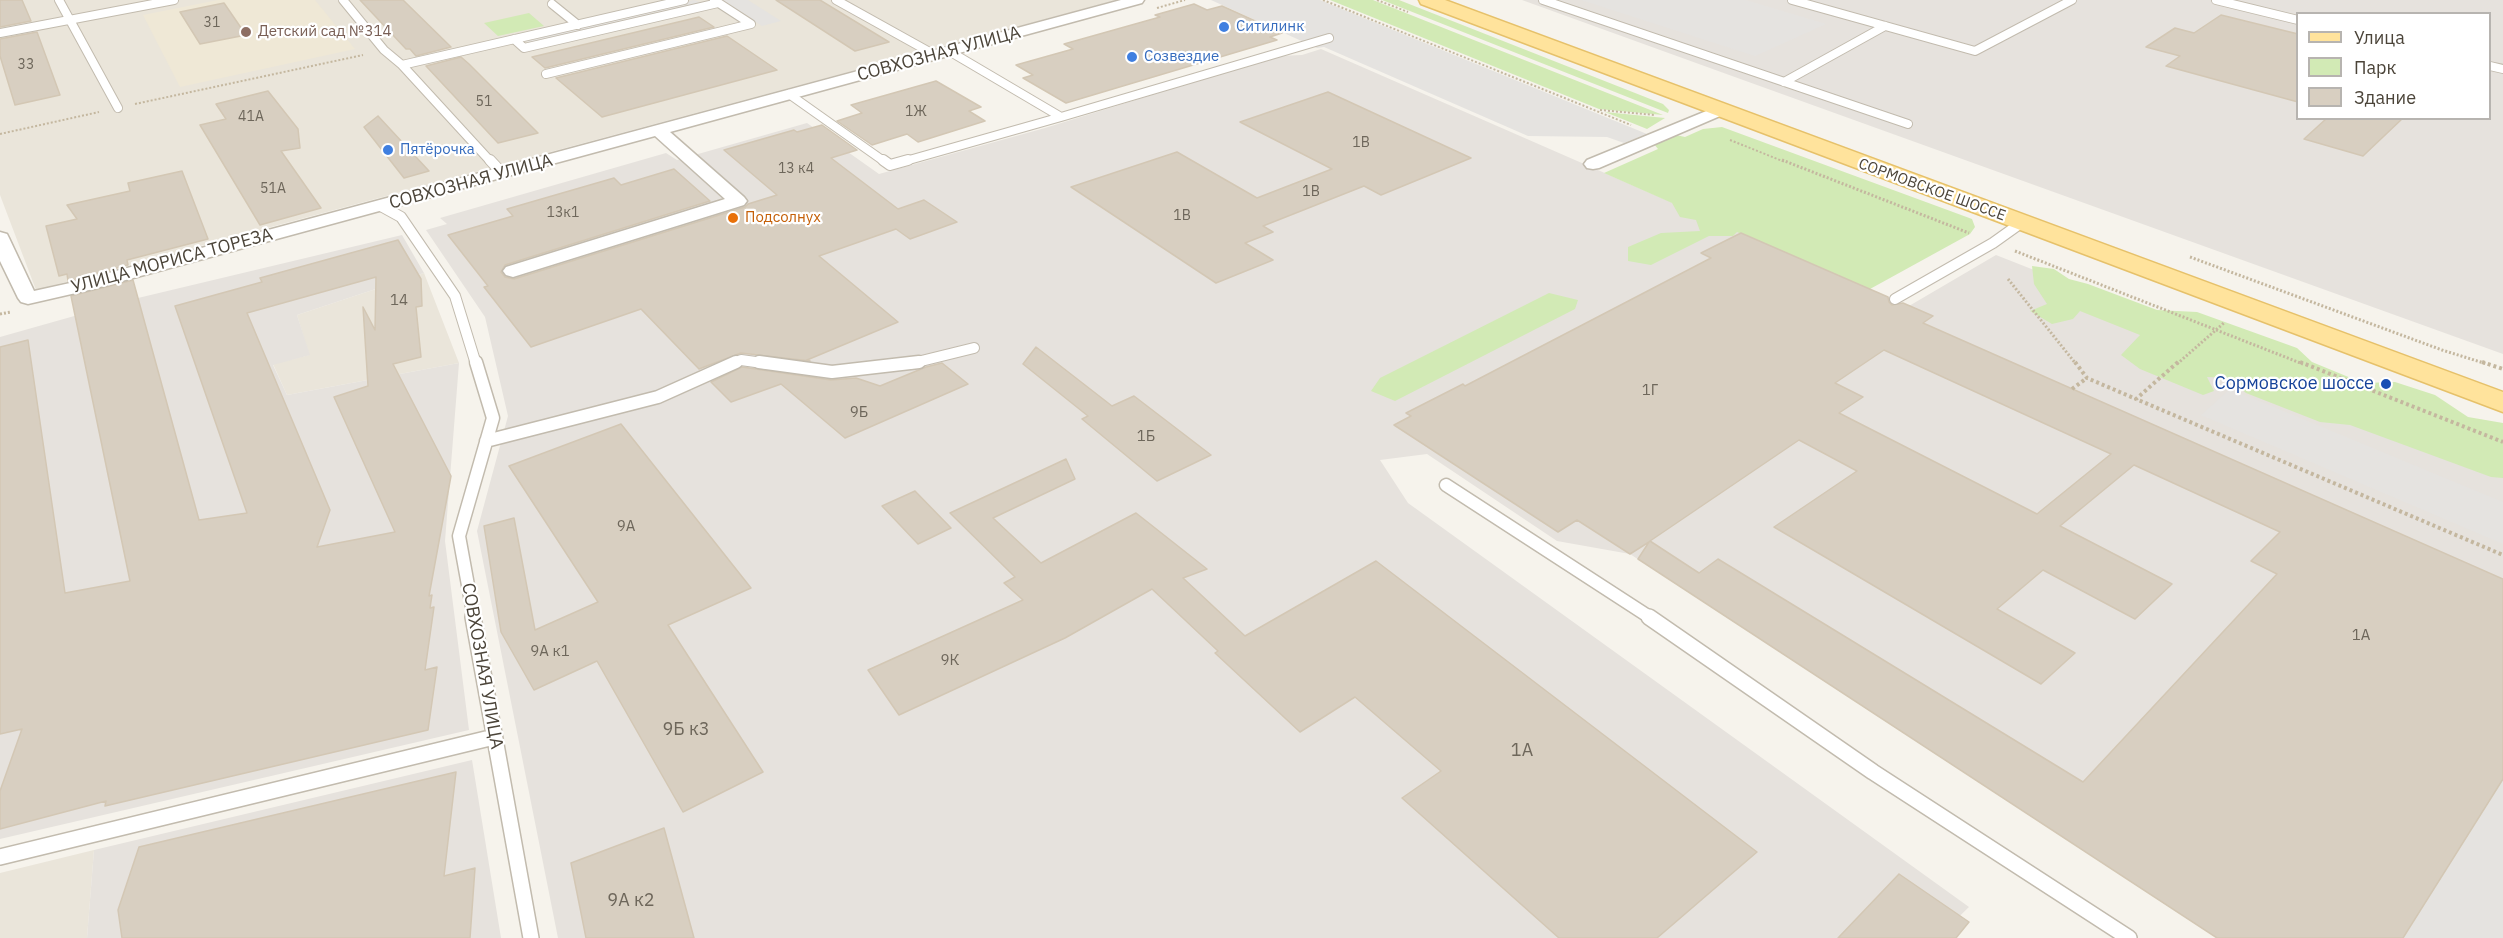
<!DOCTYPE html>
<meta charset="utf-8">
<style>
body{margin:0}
#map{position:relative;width:2503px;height:938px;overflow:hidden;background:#f6f3ec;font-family:"IBM Plex Sans",sans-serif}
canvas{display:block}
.legend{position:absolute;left:2296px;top:12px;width:195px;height:108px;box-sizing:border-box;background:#fff;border:2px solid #b7b4b0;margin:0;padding:8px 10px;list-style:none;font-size:18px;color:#4b4439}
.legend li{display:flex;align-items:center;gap:12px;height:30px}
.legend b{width:30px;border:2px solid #b7b4b0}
</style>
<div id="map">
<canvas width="2503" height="938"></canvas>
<ul class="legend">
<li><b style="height:8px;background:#ffe39c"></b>Улица</li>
<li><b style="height:16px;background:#d2eab5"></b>Парк</li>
<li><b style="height:16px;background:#d8cfc1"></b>Здание</li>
</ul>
</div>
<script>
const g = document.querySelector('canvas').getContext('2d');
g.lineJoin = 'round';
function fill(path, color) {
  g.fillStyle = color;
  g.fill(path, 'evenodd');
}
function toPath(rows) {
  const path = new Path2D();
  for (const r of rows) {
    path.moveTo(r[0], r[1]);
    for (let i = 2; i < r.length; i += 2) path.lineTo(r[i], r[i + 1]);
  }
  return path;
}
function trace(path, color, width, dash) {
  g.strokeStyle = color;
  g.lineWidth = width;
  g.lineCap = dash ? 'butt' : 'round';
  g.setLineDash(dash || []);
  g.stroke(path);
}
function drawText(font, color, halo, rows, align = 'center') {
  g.font = font + ' "IBM Plex Sans",sans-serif';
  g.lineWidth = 4.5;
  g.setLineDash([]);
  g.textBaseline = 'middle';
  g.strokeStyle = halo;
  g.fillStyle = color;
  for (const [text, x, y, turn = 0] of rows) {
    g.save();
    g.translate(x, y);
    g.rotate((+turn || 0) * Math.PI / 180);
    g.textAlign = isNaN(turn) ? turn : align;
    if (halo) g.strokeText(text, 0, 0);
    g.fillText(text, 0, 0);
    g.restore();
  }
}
fill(toPath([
 [0,0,1117,0,36,290,0,195],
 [424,273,459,363,287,395,273,364,309,355,297,315],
 [94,850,87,938,0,938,0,873]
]), '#eae5da');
fill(toPath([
 [1522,0,2503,0,2503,354,1732,76],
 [2298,14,2490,14,2490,118,2298,118],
 [1321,49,1909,306,1996,255,2503,455,2503,779,2217,938,1630,554,1557,541,1427,454,1380,460,1408,503,1969,907,1937,938,558,938,477,531,508,416,485,317,426,230,447,224,440,218,666,153,677,160,807,123,879,174,1045,128,1278,56,1302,55],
 [402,235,424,273,297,315,310,355,273,365,287,395,459,363,445,541,469,730,0,839,0,337,138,298],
 [472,760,501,938,87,938,94,850]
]), '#e6e2dd');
fill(toPath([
 [218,0,315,0,355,49,180,87,143,15]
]), '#efe8d6');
fill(toPath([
 [1330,0,1373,0,1663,115,1599,109],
 [1382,0,1399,0,1663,104,1669,110,1668,113],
 [529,13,544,26,498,36,484,23],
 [1605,112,1665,118,1647,129],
 [1722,127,1972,219,1975,227,1970,234,1870,289,1737,232,1733,236,1709,236,1651,265,1628,261,1628,247,1661,233,1700,231,1696,220,1680,217,1672,203,1604,173,1658,149,1654,144,1676,135,1685,137,1703,129],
 [2032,266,2054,269,2069,279,2088,284,2157,310,2197,312,2297,348,2312,362,2363,383,2395,382,2435,395,2468,417,2503,423,2503,478,2491,477,2350,425,2320,422,2246,393,2229,378,2207,377,2214,391,2203,395,2140,369,2121,355,2140,335,2080,311,2073,319,2052,324,2030,311,2047,304,2034,284],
 [1549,293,1578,300,1575,309,1395,401,1371,391,1380,378]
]), '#d2eab5');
fill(toPath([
 [694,0,703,3,529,43,525,39],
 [723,0,748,0,781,21,762,26],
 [1211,0,1320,0,1647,134,1624,143,1607,137,1528,136,1324,47,1317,48],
 [1581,0,1746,0,1826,24,1755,56],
 [2230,389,2503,502,2503,544,2201,415],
 [2503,779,2503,938,2403,938]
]), '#e5e3e0');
const building = toPath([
 [0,0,22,0,31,21,0,27,0,0],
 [360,0,403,0,451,47,416,56,410,49,406,49,360,0],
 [776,0,820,0,889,42,855,51,776,0],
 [224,3,246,35,200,44,180,12,224,3],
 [1194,4,1207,10,1222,6,1282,33,1270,37,1277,40,1066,103,1023,78,1033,75,1016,65,1073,49,1064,44,1160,17,1155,15,1194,4],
 [2221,15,2298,34,2298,102,2166,66,2180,56,2146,47,2175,28,2194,33,2221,15],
 [699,17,714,27,545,68,532,57,699,17],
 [37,32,60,95,15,105,0,56,0,39,37,32],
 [727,36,777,70,602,117,556,78,727,36],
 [461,57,469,64,538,133,498,143,426,66,461,57],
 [936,81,981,107,969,111,985,121,918,142,907,134,872,145,837,121,862,113,851,105,936,81],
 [268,91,298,129,300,148,281,151,321,208,260,225,200,125,226,119,216,104,268,91],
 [1328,92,1471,158,1381,195,1364,186,1263,226,1273,232,1245,243,1273,260,1216,283,1071,187,1177,152,1257,198,1332,169,1240,122,1328,92],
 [378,116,429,171,404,178,364,127,378,116],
 [2327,118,2403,118,2363,156,2304,139,2327,118],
 [822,125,857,150,831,158,898,209,924,200,957,222,910,239,896,229,819,256,898,322,807,360,810,361,741,353,699,369,641,309,531,347,484,287,488,286,448,235,513,216,507,209,614,178,621,185,674,169,710,201,505,265,501,272,505,277,514,279,745,207,748,204,777,195,724,150,794,130,797,132,822,125],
 [182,171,208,239,127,260,128,265,78,279,68,281,67,274,59,276,46,226,77,219,67,205,130,191,128,183,182,171],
 [1741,233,1888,297,1889,302,1892,305,1903,303,1933,316,1923,323,2503,579,2503,779,2403,938,2217,938,1638,559,1649,542,1630,554,1577,520,1558,532,1394,425,1411,416,1406,413,1463,384,1465,386,1711,258,1701,253,1741,233],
 [1884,350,2111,454,2037,514,1839,413,1863,397,1835,383,1884,350],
 [1799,440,1857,471,1774,527,2041,684,2075,653,1997,609,2043,570,2135,619,2172,584,2060,526,2134,465,2280,532,2251,561,2277,574,2083,782,1718,559,1699,573,1650,541,1799,440],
 [398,240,421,279,422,306,416,307,421,357,393,364,451,476,429,596,432,595,430,608,434,607,425,670,437,667,428,730,105,806,106,801,0,829,0,791,22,729,0,734,0,347,28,340,65,593,130,581,71,296,133,280,199,520,247,513,175,306,262,282,260,278,398,240],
 [376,277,375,330,363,307,368,386,334,397,395,532,317,547,330,510,247,313,376,277],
 [1036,347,1112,406,1134,396,1211,455,1157,481,1082,419,1088,416,1023,364,1036,347],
 [942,363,968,384,845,438,781,384,731,402,711,382,742,367,831,380,856,378,880,386,926,367,942,363],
 [621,424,751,588,668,625,763,772,683,812,597,661,534,690,501,632,484,526,514,518,535,630,598,602,509,466,621,424],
 [1066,459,1075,479,993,518,1041,563,1136,513,1207,569,1183,578,1245,636,1376,561,1757,852,1657,938,1559,938,1402,798,1441,771,1355,697,1300,732,1215,653,1218,651,1152,589,1065,638,899,715,868,670,1023,600,1004,583,1015,577,950,513,1066,459],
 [915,491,951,528,918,544,882,506,915,491],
 [456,772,444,876,475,868,470,938,122,938,118,910,139,847,456,772],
 [664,828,694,938,586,938,571,863,664,828],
 [1899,874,1969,922,1956,938,1838,938,1899,874]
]);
fill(building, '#d8cfc1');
trace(building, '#d3c7b4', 1.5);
const serviceFar3 = toPath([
 [59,0,118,108],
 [343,0,384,50,402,65],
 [836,0,935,55],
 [1543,0,1908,124],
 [1792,0,1975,51,2072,0],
 [2216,0,2298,20],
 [552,4,578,25],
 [0,33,174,0],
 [514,39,524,48,718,3],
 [2490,66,2503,69],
 [546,74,751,24,714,0],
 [1784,82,1885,26],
 [789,94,885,162],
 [1061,117,1329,38],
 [491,162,402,65,684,0],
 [902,162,1061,117,949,51]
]);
const serviceFar2 = toPath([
 [490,160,502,173],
 [883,160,890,165,908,160],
 [381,206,401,217,455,296,476,364],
 [1895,299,1993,243,2021,223],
 [732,364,741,360,770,364],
 [909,364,974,348]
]);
const serviceFar1 = toPath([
 [759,362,832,372,919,362],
 [486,441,658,397,736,362],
 [1446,485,1651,618],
 [474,618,459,536,493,418,476,362]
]);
const service = toPath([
 [473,617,531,938],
 [1649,617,1873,772,2129,938],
 [0,857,494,737]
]);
const minor = toPath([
 [1121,0,1144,0,1142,3,670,132,744,197,747,201,744,205,513,277,506,275,503,271,506,267,725,199,655,136,89,290,28,304,21,302,18,298,0,261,0,232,7,234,9,238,34,291,79,281,1121,0],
 [1721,105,1727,107,1729,110,1727,113,1599,168,1593,169,1587,168,1584,164,1587,160,1721,105]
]);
const primary = toPath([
 [1419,0,1445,0,2503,392,2503,412,1421,4,1419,0]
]);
trace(serviceFar3, '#c2bbae', 10);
trace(serviceFar2, '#c2bbae', 12);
trace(serviceFar1, '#c2bbae', 15);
trace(service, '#c2bbae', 18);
trace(minor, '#c2bbae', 3);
trace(primary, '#e6c16a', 3);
trace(toPath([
 [1323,0,1631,125],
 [1377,0,1408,12],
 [1157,8,1185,0],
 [135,104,363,55],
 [1600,110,1655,115],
 [0,134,99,112],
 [1730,140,1785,162]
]), '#c4b79f', 2, [2, 2]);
trace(toPath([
 [1782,160,1969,233],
 [2015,251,2303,364],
 [2190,257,2442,350,2487,364],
 [2008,279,2076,364],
 [0,314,11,312],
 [2177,364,2225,322]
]), '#c4b79f', 3, [2, 2]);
trace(toPath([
 [2075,362,2087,378,2136,399],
 [2178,362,2136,399,2503,555],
 [2300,362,2503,442],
 [2482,362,2503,369],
 [2072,389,2087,378]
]), '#c4b79f', 4, [3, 3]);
trace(serviceFar3, '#fff', 8);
trace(serviceFar2, '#fff', 10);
trace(serviceFar1, '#fff', 12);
trace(service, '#fff', 15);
fill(minor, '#fff');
fill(primary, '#ffe39c');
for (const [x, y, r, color] of [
 [1224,27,6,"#3f7fe0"],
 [246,32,6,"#8d6e63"],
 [1132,57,6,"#3f7fe0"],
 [388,150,6,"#3f7fe0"],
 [733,218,6,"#e8710a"],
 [2386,384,6,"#1a4fb4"]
]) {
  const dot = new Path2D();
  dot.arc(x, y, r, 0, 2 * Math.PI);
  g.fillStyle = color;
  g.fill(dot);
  trace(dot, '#fff', 2);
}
drawText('14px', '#6e675b', null, [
 ["31",212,23],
 ["33",26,65],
 ["51",484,102],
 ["1Ж",916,112],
 ["41А",251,117],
 ["1В",1361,143],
 ["13 к4",796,169],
 ["51А",273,189],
 ["1В",1311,192],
 ["13к1",563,213],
 ["1В",1182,216]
]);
drawText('15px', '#366cbe', '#fff', [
 ["Ситилинк",1236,27],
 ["Созвездие",1144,57],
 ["Пятёрочка",400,150]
], 'left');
drawText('15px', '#785e54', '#fff', [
 ["Детский сад №314",258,32]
], 'left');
drawText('15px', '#4b4439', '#fff', [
 ["СОРМОВСКОЕ ШОССЕ",1932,190,20]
]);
drawText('15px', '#c56008', '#fff', [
 ["Подсолнух",745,218]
], 'left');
drawText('15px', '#6e675b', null, [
 ["14",399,301],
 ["1Г",1650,391],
 ["9Б",859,413],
 ["1Б",1146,437],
 ["9А",626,527],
 ["1А",2361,636],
 ["9А к1",550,652],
 ["9К",950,661]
]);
drawText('18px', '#4b4439', '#fff', [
 ["СОВХОЗНАЯ УЛИЦА",939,54,-15],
 ["СОВХОЗНАЯ УЛИЦА",471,182,-15],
 ["УЛИЦА МОРИСА ТОРЕЗА",172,261,-15],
 ["СОВХОЗНАЯ УЛИЦА",482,666,80]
]);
drawText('18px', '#164399', '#fff', [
 ["Сормовское шоссе",2374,384]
], 'right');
drawText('18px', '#6e675b', null, [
 ["9Б к3",686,730],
 ["1А",1522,751],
 ["9А к2",631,901]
]);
</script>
